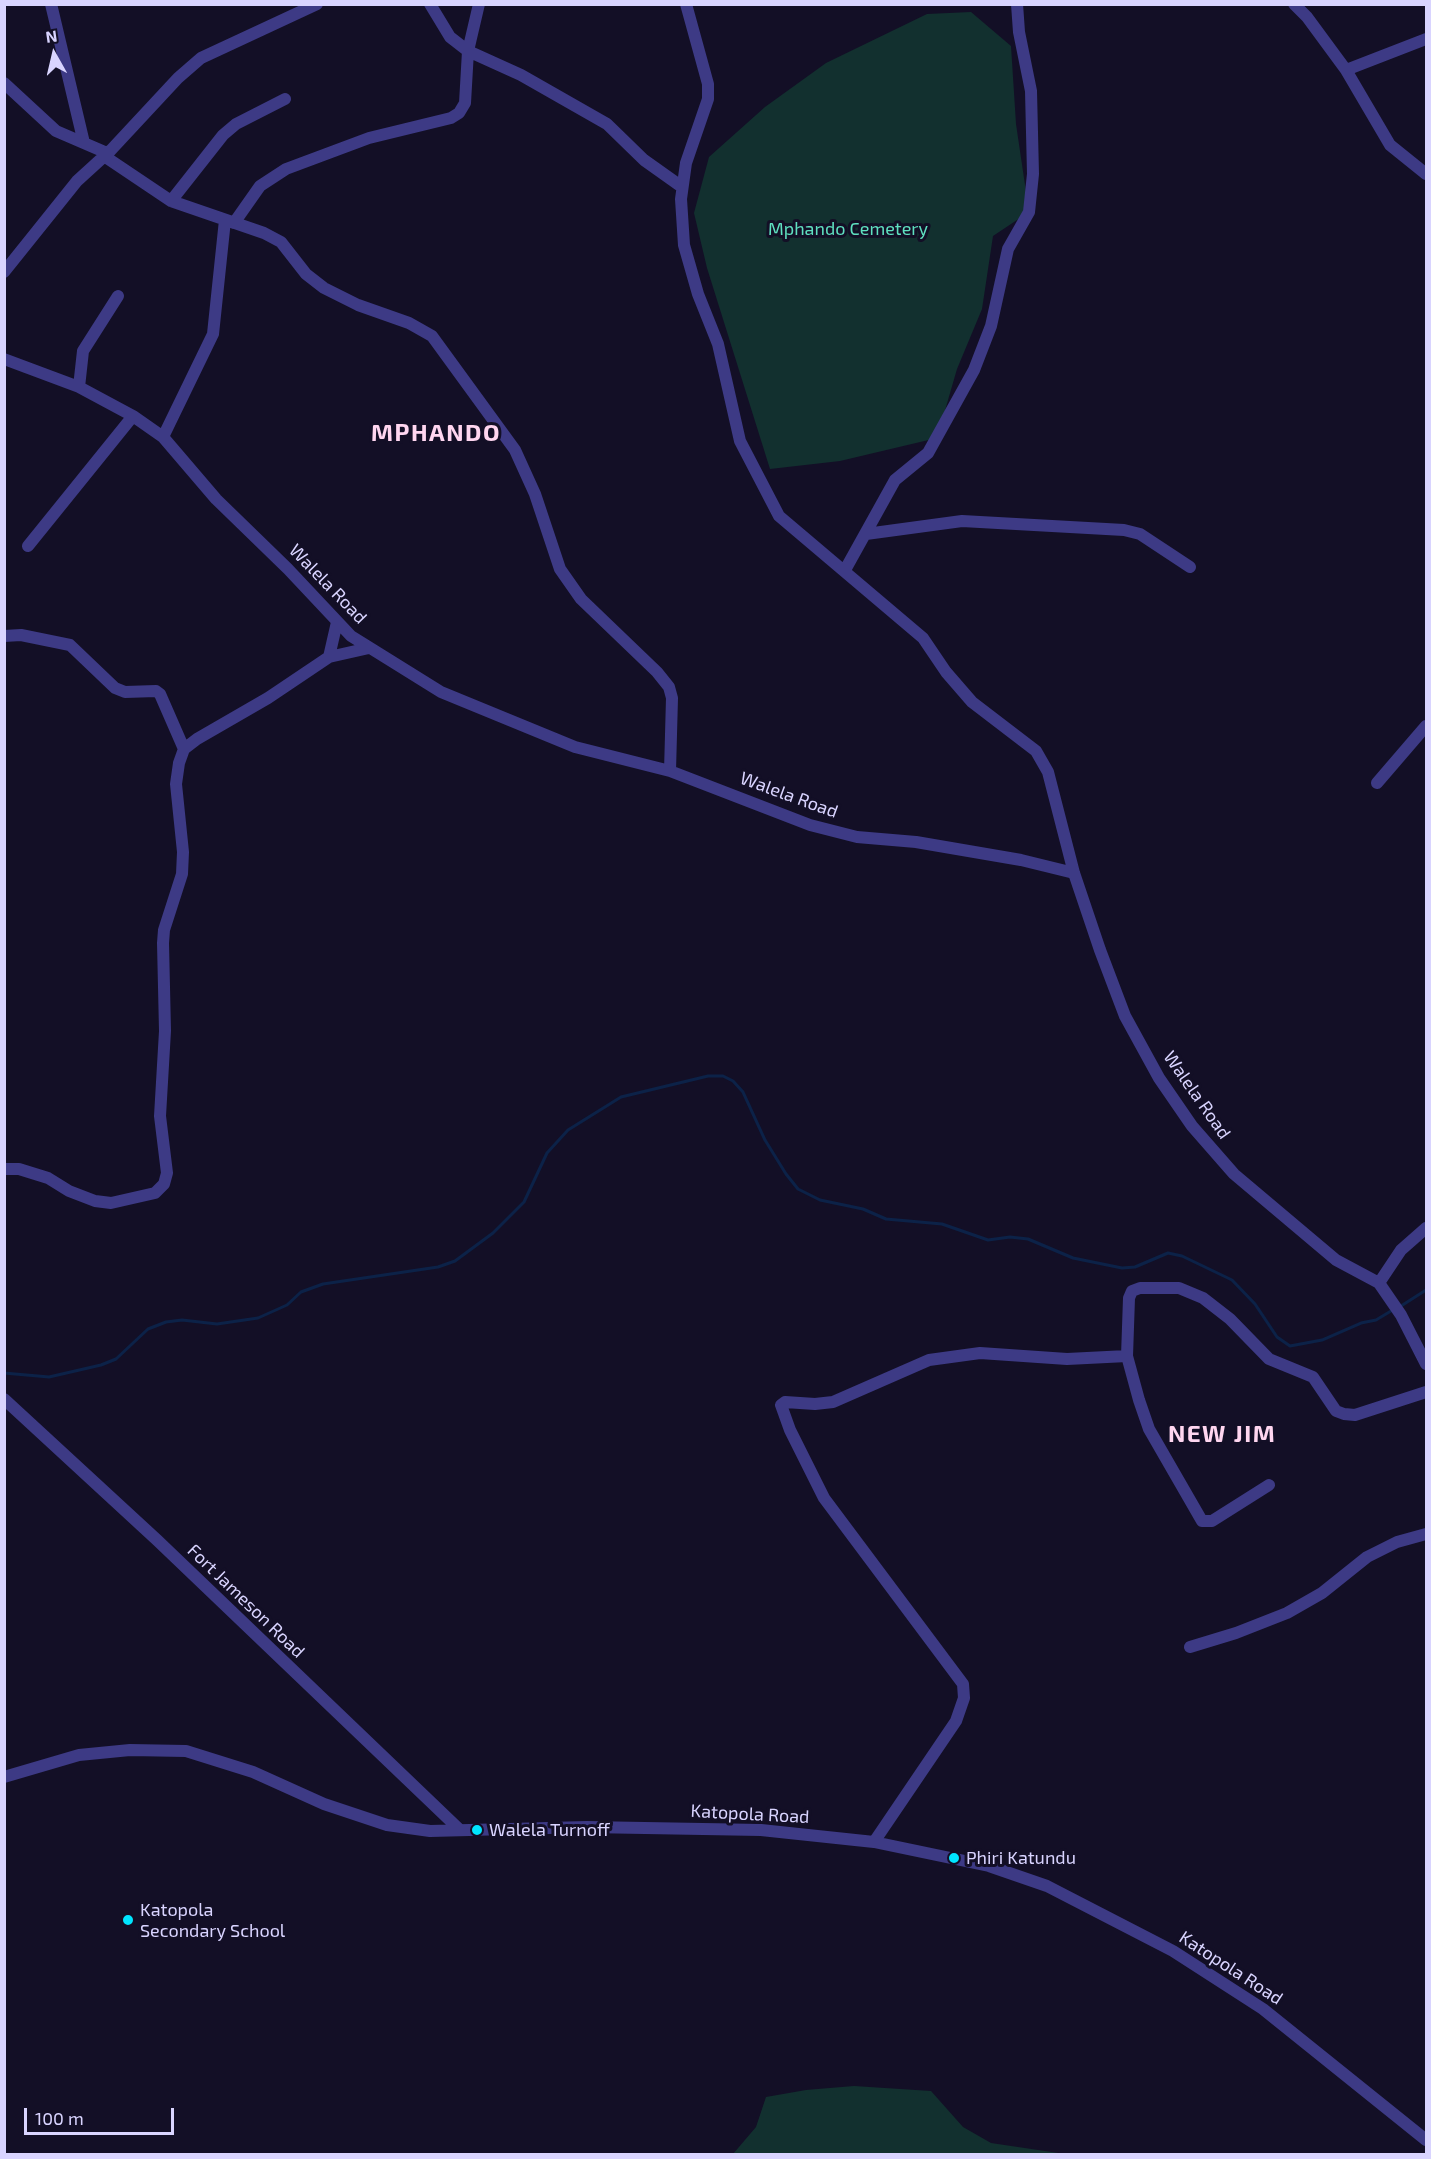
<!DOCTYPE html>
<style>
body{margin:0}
#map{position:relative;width:1431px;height:2159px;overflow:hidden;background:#130f26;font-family:"Exo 2",sans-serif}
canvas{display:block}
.frame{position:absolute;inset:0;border:6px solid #d9d4ff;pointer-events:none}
.north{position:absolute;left:24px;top:24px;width:60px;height:60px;-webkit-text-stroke:4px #130f26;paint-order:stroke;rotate:352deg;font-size:16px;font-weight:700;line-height:24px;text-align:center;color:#d9d4ff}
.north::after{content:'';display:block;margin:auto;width:21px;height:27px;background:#d9d4ff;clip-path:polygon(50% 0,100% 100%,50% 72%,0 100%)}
.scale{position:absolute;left:24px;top:2108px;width:150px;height:27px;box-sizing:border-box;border:3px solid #d9d4ff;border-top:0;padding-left:8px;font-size:18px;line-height:21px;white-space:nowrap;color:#d9d4ff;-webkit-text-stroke:4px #130f26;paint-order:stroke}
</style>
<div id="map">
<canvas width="1431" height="2159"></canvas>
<div class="frame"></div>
<div class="north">N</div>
<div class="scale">100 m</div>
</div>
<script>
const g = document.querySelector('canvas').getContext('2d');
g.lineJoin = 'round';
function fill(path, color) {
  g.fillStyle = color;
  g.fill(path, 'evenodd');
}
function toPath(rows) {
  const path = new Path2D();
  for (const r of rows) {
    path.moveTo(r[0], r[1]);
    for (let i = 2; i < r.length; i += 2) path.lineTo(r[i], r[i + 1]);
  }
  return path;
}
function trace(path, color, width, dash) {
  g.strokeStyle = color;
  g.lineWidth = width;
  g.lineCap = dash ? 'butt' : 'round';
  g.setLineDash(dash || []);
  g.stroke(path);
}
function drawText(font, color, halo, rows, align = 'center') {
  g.font = font + ' "Exo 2",sans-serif';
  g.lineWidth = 6;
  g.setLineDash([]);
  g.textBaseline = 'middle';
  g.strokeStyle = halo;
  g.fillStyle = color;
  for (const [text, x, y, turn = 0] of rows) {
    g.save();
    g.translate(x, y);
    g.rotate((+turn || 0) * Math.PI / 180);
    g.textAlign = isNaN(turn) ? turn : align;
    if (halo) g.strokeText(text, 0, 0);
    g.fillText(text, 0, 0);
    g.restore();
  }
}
fill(toPath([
 [971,12,1011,46,1016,124,1029,212,993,236,982,309,957,369,937,438,840,461,770,469,707,268,694,213,709,157,765,107,826,63,927,14],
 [854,2086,931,2091,963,2127,991,2143,1065,2154,733,2154,756,2127,766,2097,806,2090]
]), '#12302f');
trace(toPath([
 [1401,1306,1426,1290],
 [4,1373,49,1377,101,1365,116,1359,148,1329,166,1322,182,1320,217,1324,258,1318,287,1305,301,1292,323,1284,438,1267,455,1261,493,1233,524,1202,547,1153,568,1130,621,1097,708,1076,723,1076,733,1081,743,1092,765,1140,786,1174,798,1189,820,1200,863,1209,886,1219,942,1224,988,1240,1010,1237,1028,1239,1073,1258,1122,1268,1135,1267,1168,1253,1182,1256,1232,1280,1255,1304,1277,1337,1290,1346,1322,1340,1361,1323,1376,1320,1391,1311]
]), '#0c2248', 3);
trace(toPath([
 [51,4,84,143],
 [430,4,450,37,468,51,521,75,607,124,644,160,682,187],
 [686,4,708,84,708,99,686,163,681,199,684,245,698,294,718,344,740,441,779,516,923,638,946,672,972,702,1036,751,1048,772,1074,873,1100,950,1125,1016,1159,1078,1192,1126,1234,1174,1336,1260,1379,1283,1401,1315,1426,1364],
 [1294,4,1307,17,1346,70,1390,145,1426,174],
 [1346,70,1426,39],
 [4,83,56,131,107,153],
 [104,156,171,201,264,233,281,242,306,274,324,288,358,305,409,323,432,336,515,450,535,494,560,569,581,599,657,672,669,687,672,698,670,771],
 [171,201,223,135,236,124,285,99],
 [234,223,260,186,286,169,369,138,451,118,459,113,465,103,468,51,479,4],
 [4,272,77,181,111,150,178,78,201,58,317,4],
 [4,359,79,387,133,416,163,437,216,499,288,569,351,636,441,692,575,747,670,771,810,825,857,837,916,842,1021,860,1074,873],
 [79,387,83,351,118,296],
 [163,437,213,334,225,220],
 [866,534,962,521,1124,530,1140,534,1190,567],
 [28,546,133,416],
 [845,570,895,480,928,453,974,370,991,326,1008,249,1029,212,1033,174,1031,91,1019,32,1017,4],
 [4,636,21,635,70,645,115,688,125,692,156,691,160,694,184,749],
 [329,657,337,622],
 [1377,783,1426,726],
 [4,1169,19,1169,48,1178,69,1191,95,1201,111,1203,155,1193,164,1184,167,1173,160,1116,165,1031,163,943,164,930,182,874,183,852,176,784,179,763,184,749,197,739,268,698,329,657,369,648],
 [1379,1283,1401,1250,1426,1228],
 [4,1399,157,1540,460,1830],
 [1269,1485,1212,1521,1202,1521,1149,1429,1139,1400,1127,1356,1129,1298,1132,1291,1140,1288,1179,1288,1203,1298,1230,1319,1269,1359,1313,1377,1336,1411,1344,1414,1355,1415,1426,1392],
 [1190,1647,1236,1633,1287,1613,1322,1593,1367,1557,1397,1542,1426,1534],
 [4,1777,79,1755,130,1750,186,1751,253,1772,324,1804,387,1825,430,1831,587,1827,761,1830,874,1842,989,1866,1047,1886,1173,1951,1263,2009,1426,2140],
 [874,1842,956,1721,964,1698,963,1684,824,1498,790,1430,781,1405,785,1402,815,1404,833,1402,929,1360,980,1353,1067,1359,1127,1356]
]), '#3d3a85', 12);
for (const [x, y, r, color] of [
 [477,1830,6,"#00e5ff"],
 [954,1858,6,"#00e5ff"],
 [128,1920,6,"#00e5ff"]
]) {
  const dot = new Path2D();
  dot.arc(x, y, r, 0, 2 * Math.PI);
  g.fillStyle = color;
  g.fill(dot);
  trace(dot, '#130f26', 2);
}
drawText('18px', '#5fe0c0', '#130f26', [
 ["Mphando Cemetery",848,229]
]);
drawText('18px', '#d9d4ff', '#130f26', [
 ["Walela Road",328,584,46],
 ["Walela Road",789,795,20],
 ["Walela Road",1197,1095,55],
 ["Fort Jameson Road",246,1601,44],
 ["Katopola Road",750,1814,3],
 ["Katopola Road",1231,1968,33]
]);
drawText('18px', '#d9d4ff', '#130f26', [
 ["Walela Turnoff",489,1830],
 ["Phiri Katundu",966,1858],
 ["Katopola",140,1910],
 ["Secondary School",140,1931]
], 'left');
g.letterSpacing = '1.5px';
drawText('bold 24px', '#ffd6f0', '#130f26', [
 ["MPHANDO",436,433],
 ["NEW JIM",1222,1434]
]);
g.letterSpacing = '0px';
</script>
